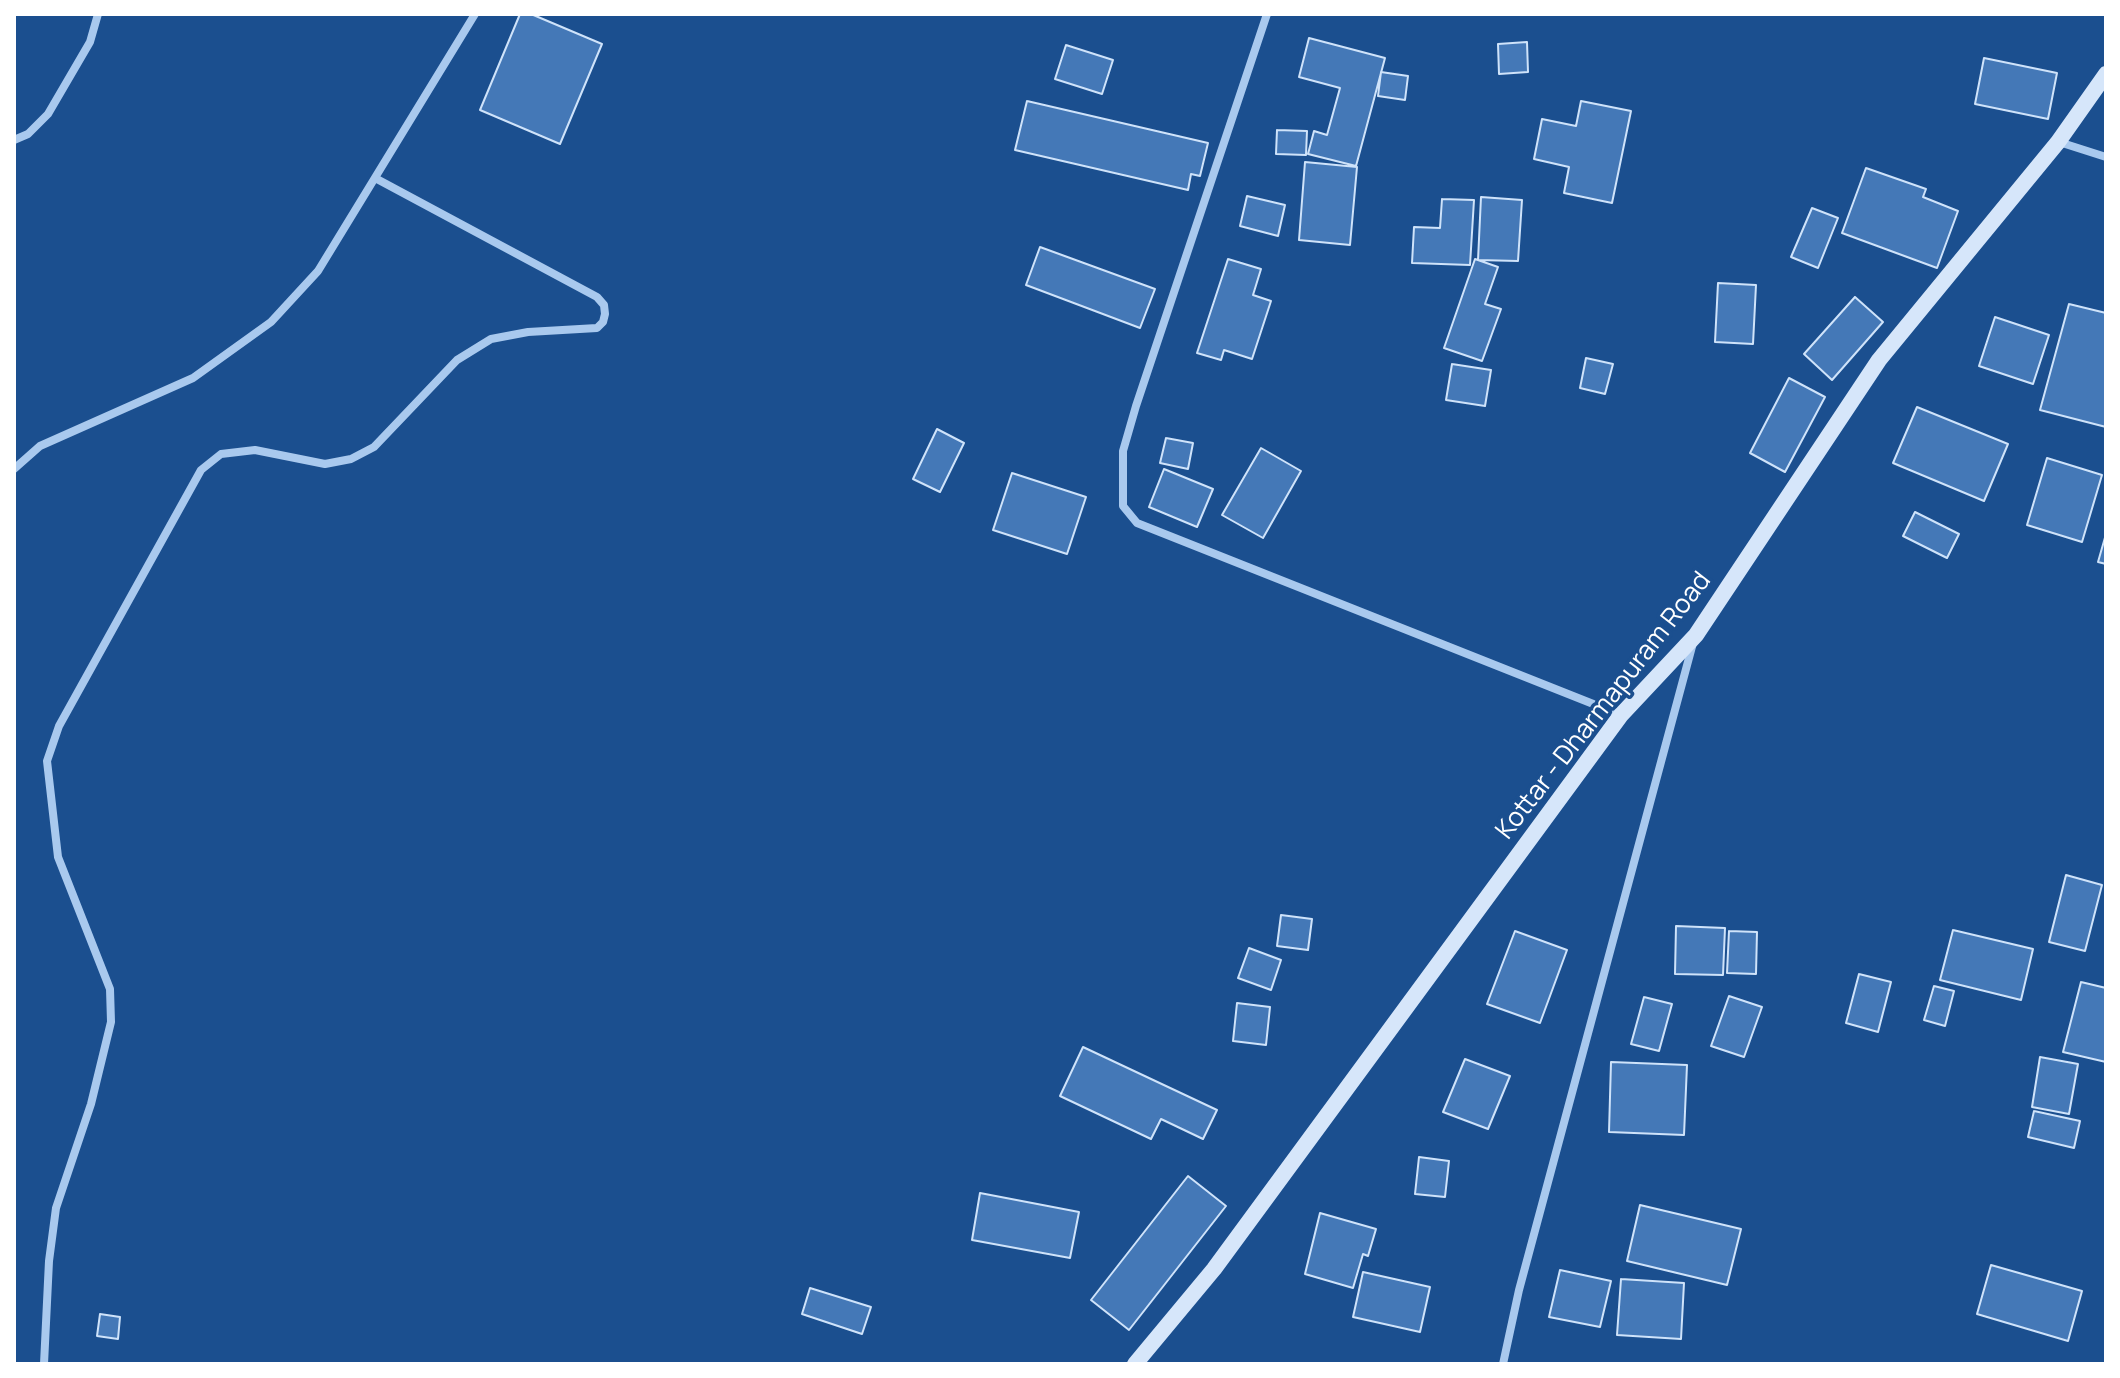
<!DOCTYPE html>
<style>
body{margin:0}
#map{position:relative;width:2120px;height:1378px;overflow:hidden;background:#1b4f8f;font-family:Manrope,sans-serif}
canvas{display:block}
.frame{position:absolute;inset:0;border:16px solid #fff;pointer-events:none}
</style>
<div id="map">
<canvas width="2120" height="1378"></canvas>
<div class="frame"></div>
</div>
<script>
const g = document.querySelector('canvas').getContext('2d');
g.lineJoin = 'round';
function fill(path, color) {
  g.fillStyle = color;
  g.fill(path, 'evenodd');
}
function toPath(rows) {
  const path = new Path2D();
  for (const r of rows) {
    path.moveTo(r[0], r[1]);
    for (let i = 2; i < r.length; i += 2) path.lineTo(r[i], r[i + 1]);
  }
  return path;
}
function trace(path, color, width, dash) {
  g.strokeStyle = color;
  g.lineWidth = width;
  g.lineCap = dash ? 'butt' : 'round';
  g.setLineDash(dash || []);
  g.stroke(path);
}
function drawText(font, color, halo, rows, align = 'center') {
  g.font = font + ' Manrope,sans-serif';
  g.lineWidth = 7;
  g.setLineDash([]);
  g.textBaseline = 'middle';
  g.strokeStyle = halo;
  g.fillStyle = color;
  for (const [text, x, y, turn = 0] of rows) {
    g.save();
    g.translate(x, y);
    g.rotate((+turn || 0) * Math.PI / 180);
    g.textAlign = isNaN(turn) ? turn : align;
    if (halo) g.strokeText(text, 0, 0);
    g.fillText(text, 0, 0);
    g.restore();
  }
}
const building = toPath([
 [520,14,531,14,602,44,560,144,480,110,520,14],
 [1309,38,1385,58,1356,166,1308,154,1314,131,1327,135,1340,88,1299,77,1309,38],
 [1527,42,1528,72,1499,74,1498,44,1527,42],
 [1066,45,1113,60,1102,94,1055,79,1066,45],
 [1984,58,2057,73,2048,119,1975,104,1984,58],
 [1381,72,1408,76,1405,100,1378,96,1381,72],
 [1027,101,1208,143,1200,176,1191,174,1188,190,1015,150,1027,101],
 [1581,101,1631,111,1612,203,1564,193,1569,167,1534,159,1542,119,1576,126,1581,101],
 [1277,130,1307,131,1306,155,1276,154,1277,130],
 [1305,162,1357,167,1350,245,1299,240,1305,162],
 [1866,168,1926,189,1923,197,1958,211,1937,268,1842,233,1866,168],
 [1247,196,1285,205,1278,236,1240,226,1247,196],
 [1481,197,1522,200,1518,261,1478,260,1481,197],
 [1442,199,1474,200,1470,265,1412,263,1414,227,1440,228,1442,199],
 [1812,208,1838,218,1818,268,1791,257,1812,208],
 [1040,247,1155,289,1140,328,1026,285,1040,247],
 [1228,259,1261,269,1253,295,1271,301,1252,359,1224,350,1221,360,1197,353,1228,259],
 [1475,259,1498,267,1485,304,1501,309,1482,361,1444,348,1475,259],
 [1718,283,1756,285,1753,344,1715,342,1718,283],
 [1855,297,1883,322,1832,380,1804,354,1855,297],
 [2069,304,2106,313,2106,427,2040,410,2069,304],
 [1995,317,2049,335,2033,384,1979,366,1995,317],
 [1586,358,1613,364,1605,394,1580,388,1586,358],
 [1452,364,1491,370,1485,406,1446,400,1452,364],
 [1789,378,1825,397,1785,472,1750,453,1789,378],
 [1917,407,2008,444,1984,501,1893,463,1917,407],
 [937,429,964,443,940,492,913,479,937,429],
 [1166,438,1193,443,1188,469,1160,463,1166,438],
 [1261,448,1301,471,1263,538,1222,515,1261,448],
 [2047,458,2102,475,2082,542,2027,525,2047,458],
 [1164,469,1213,489,1197,527,1149,507,1164,469],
 [1012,473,1086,497,1067,554,993,530,1012,473],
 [1915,512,1959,534,1947,558,1903,536,1915,512],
 [2106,534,2106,564,2098,562,2106,534],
 [2066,875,2102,885,2085,951,2049,942,2066,875],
 [1281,915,1312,919,1308,950,1277,946,1281,915],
 [1676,926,1725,928,1723,975,1675,974,1676,926],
 [1953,930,2033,949,2021,1000,1940,980,1953,930],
 [1515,931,1567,950,1540,1023,1487,1004,1515,931],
 [1729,931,1757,932,1756,974,1727,973,1729,931],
 [1249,948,1281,960,1271,990,1238,978,1249,948],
 [1859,974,1891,982,1878,1032,1846,1023,1859,974],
 [2081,982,2106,988,2106,1062,2063,1052,2081,982],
 [1934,986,1954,991,1945,1026,1924,1020,1934,986],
 [1729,996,1762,1007,1744,1057,1711,1046,1729,996],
 [1644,997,1672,1004,1659,1051,1631,1044,1644,997],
 [1237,1003,1270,1007,1266,1045,1233,1041,1237,1003],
 [1083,1047,1217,1110,1203,1139,1161,1119,1151,1139,1060,1096,1083,1047],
 [2040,1057,2078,1064,2069,1114,2032,1107,2040,1057],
 [1465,1059,1510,1076,1488,1129,1443,1112,1465,1059],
 [1611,1062,1687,1065,1684,1135,1609,1132,1611,1062],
 [2034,1111,2080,1121,2074,1148,2028,1137,2034,1111],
 [1419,1157,1449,1161,1445,1197,1415,1194,1419,1157],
 [1188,1176,1226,1206,1129,1330,1091,1300,1188,1176],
 [980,1193,1079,1212,1070,1258,972,1240,980,1193],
 [1640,1205,1741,1229,1727,1285,1627,1261,1640,1205],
 [1320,1213,1376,1229,1368,1256,1363,1254,1353,1288,1305,1274,1320,1213],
 [1991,1265,2082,1291,2068,1341,1977,1314,1991,1265],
 [1560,1270,1611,1281,1600,1327,1549,1317,1560,1270],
 [1363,1272,1430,1287,1420,1332,1353,1317,1363,1272],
 [1621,1279,1684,1283,1681,1339,1617,1335,1621,1279],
 [810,1288,871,1307,862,1334,802,1314,810,1288],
 [100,1314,120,1317,118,1339,97,1336,100,1314]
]);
fill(building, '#4478b7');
trace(building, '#cfe3fa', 2);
trace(toPath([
 [1267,14,1136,406,1123,451,1123,506,1137,523,1621,715],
 [14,140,28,134,48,114,90,42,98,14],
 [2059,142,2106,157],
 [14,469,40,446,193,378,271,322,318,271,475,14],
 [44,1364,49,1261,56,1208,91,1104,111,1022,110,989,58,857,47,761,59,726,201,470,221,454,255,450,325,464,351,459,374,447,457,360,491,339,528,332,597,328,603,322,605,314,604,305,597,297,375,178],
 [1503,1364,1519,1290,1693,643]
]), '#a9c9ee', 8);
trace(toPath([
 [1135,1364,1214,1269,1621,715,1696,635,1879,360,2058,142,2106,74]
]), '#d6e6fa', 16);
drawText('26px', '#fff', '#1b4f8f', [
 ["Kottar - Dharmapuram Road",1604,706,-52]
]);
</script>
